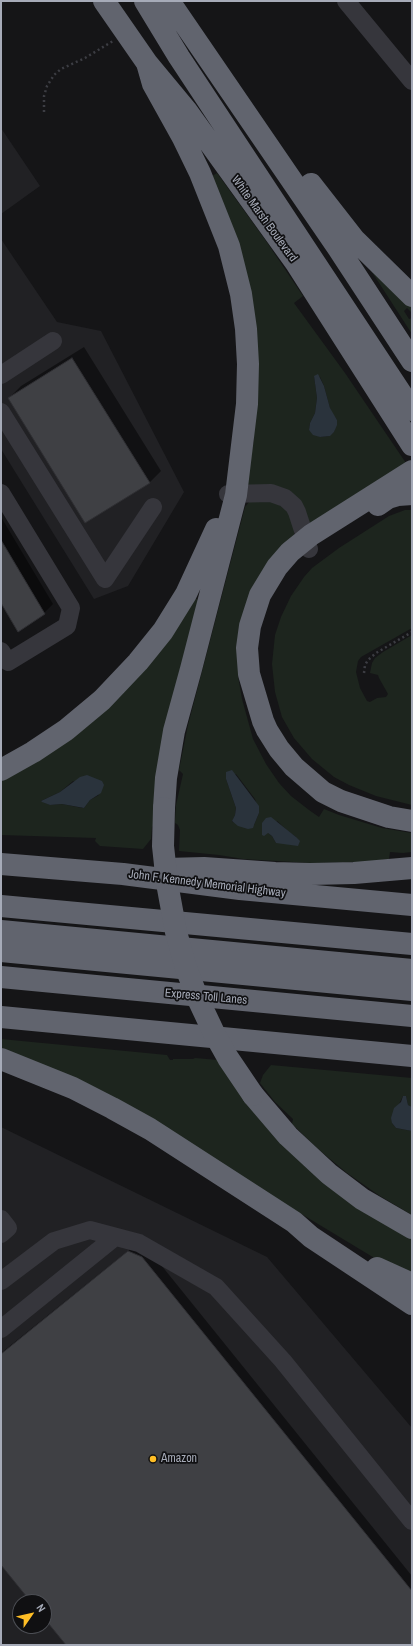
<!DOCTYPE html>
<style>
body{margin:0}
#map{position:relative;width:413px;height:1646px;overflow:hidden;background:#151517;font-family:"Archivo Narrow",sans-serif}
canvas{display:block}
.frame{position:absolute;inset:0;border:2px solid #a6abb8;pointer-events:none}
.north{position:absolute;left:12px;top:1594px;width:40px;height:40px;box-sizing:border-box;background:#101012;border:1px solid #4c4e54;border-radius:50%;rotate:56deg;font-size:11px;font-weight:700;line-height:16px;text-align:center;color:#a6abb8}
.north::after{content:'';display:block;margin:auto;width:14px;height:18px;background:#ffbe25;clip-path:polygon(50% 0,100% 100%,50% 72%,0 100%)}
</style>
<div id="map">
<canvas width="413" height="1646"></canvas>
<div class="frame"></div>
<div class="north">N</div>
</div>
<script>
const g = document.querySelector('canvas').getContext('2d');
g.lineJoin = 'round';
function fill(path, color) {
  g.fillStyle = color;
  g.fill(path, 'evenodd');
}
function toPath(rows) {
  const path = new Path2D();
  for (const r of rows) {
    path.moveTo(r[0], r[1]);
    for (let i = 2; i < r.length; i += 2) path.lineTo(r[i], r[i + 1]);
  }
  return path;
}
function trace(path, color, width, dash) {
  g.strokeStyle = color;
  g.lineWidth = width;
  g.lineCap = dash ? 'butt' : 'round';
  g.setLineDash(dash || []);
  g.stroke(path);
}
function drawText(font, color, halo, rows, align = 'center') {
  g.font = font + ' "Archivo Narrow",sans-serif';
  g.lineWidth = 3.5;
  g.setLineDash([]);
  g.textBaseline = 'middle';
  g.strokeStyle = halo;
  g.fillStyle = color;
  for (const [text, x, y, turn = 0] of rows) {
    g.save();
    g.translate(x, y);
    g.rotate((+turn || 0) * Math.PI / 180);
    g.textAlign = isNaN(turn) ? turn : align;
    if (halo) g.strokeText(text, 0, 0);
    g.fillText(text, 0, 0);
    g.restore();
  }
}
fill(toPath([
 [1,128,40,186,1,214],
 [1,239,57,322,101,331,184,492,128,586,94,599,1,449],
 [1,1127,267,1257,412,1428,412,1645,1,1645],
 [20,1602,44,1602,44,1626,20,1626]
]), '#212124');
fill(toPath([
 [217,173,266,241,303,296,294,303,345,373,408,466,310,526,253,487,246,484,254,440,212,176],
 [314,376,320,377,324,386,331,412,337,420,334,432,329,436,320,437,309,430,310,423,315,413,317,398],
 [370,269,412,306,412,313,407,308,404,311,409,319,412,318,412,334],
 [262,498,287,507,294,529,294,536,238,676,242,699,253,739,266,764,279,783,291,796,309,810,319,817,324,809,339,815,382,828,412,833,412,852,403,853,390,852,389,859,368,862,310,863,243,859,219,855,179,851,180,830,178,825,175,823,175,820,176,805,183,774,179,770,188,725,245,507,249,502],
 [236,774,255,799,259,813,254,825,232,822,235,815,236,808,226,779],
 [277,821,288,831,296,837,276,843,272,836,268,833],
 [405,510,412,510,412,628,361,657,358,661,356,672,360,688,367,701,370,702,377,698,386,697,388,694,379,678,378,675,370,673,372,663,375,658,383,652,412,635,412,805,376,796,349,785,334,777,312,759,294,738,282,717,275,692,272,664,275,635,281,617,291,596,304,577,312,568,339,548,389,516],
 [192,597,201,601,156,824,152,827,151,839,143,849,100,846,95,841,96,838,1,835,1,778,36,758],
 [73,781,99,795,90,800,84,808,82,808,62,804,50,805,41,801,60,792],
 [1,1039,167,1055,170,1060,173,1060,173,1059,193,1059,195,1058,218,1060,412,1236,412,1276,381,1262,275,1198,1,1049],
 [271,1065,412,1078,412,1107,408,1105,406,1096,403,1096,399,1104,392,1123,396,1128,412,1131,412,1215,380,1196,347,1173,318,1149,292,1124,293,1119,275,1102,260,1083,263,1075]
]), '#1d251e');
fill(toPath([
 [318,374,324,386,330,408,337,420,337,425,334,432,330,436,320,437,313,435,309,430,310,423,315,413,317,398,314,376],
 [232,770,259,806,259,813,254,825,253,828,248,829,238,826,232,821,235,815,236,808,226,779,226,772],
 [87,775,102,781,104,785,101,793,90,800,84,808,62,804,50,805,42,802,41,801,60,792,80,777],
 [271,817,296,837,300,841,298,846,276,843,272,836,268,833,264,836,262,835,262,823,266,818],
 [403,1096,406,1096,408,1105,412,1107,412,1131,396,1128,392,1123,391,1118,394,1108,401,1102]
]), '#2a333c');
fill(toPath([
 [84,347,161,471,149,483,9,398,21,386],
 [1,517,53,604,44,613,1,601],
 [135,1245,149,1250,412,1576,412,1645,67,1645,44,1617,44,1602,32,1602,1,1563,1,1353]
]), '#0007');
const building = toPath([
 [72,358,150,483,85,523,8,398,72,358],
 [1,540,45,614,18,632,1,603,1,540],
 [128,1251,142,1257,412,1591,412,1645,66,1645,44,1618,44,1602,31,1602,1,1565,1,1354,128,1251]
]);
fill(building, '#3f4044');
trace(building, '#2f2f33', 1);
trace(toPath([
 [44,112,44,96,47,86,54,75,61,69,85,58,113,41],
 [364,673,365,665,368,660,376,653,412,632]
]), '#3c3d43', 2.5, [2, 3]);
trace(toPath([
 [346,1,412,81],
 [1,375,53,341],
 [1,412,105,579,153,507],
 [1,493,71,608,67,626,8,662,1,651],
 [228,494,271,493,285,498,294,506,297,512,309,549],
 [1,1219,8,1228,1,1234],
 [1,1281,54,1241,90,1230,139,1243,216,1287,283,1361,412,1521],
 [1,1329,115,1237]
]), '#36363c', 18);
trace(toPath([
 [104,1,147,63,186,110,296,263,412,445],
 [145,1,179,57,412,410],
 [169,1,338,248,412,361],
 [147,63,153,84,183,138,200,173,229,246,241,294,246,329,248,364,247,404,236,495,191,669,174,731,166,778,164,808],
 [311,184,354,239,412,296],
 [412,471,311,535,290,552,277,567,260,595,250,626,247,648,249,674,263,721,267,730,279,749,294,767,323,792,341,801,389,817,412,821],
 [378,505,388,498,398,495,412,494],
 [1,770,33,752,66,730,102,700,138,662,163,631,186,594,216,529],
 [1,864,123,874,240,889,412,905],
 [165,869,204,868,275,873,310,874,354,873,412,868],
 [1,906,412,944],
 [1,931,412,970],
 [1,951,412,990],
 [1,977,412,1016],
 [1,1017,412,1056],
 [1,1059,73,1088,112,1108,150,1129,294,1222,311,1237,412,1304],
 [253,1095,288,1136,329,1174,362,1199,412,1228],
 [377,1268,412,1284]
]), '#61646e', 22);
trace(toPath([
 [164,808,163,846,167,883,176,932,186,968,198,999,214,1033,228,1058,253,1095]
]), '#61646e', 22);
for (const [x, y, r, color] of [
 [153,1459,4,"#ffbe25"]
]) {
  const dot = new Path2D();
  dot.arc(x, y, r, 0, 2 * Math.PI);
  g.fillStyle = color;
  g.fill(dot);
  trace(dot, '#101012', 1.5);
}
drawText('12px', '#a6abb8', '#101012', [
 ["White Marsh Boulevard",264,219,54],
 ["John F. Kennedy Memorial Highway",207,884,7],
 ["Express Toll Lanes",206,997,5]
]);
drawText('12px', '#a6abb8', '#101012', [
 ["Amazon",161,1459]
], 'left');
</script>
